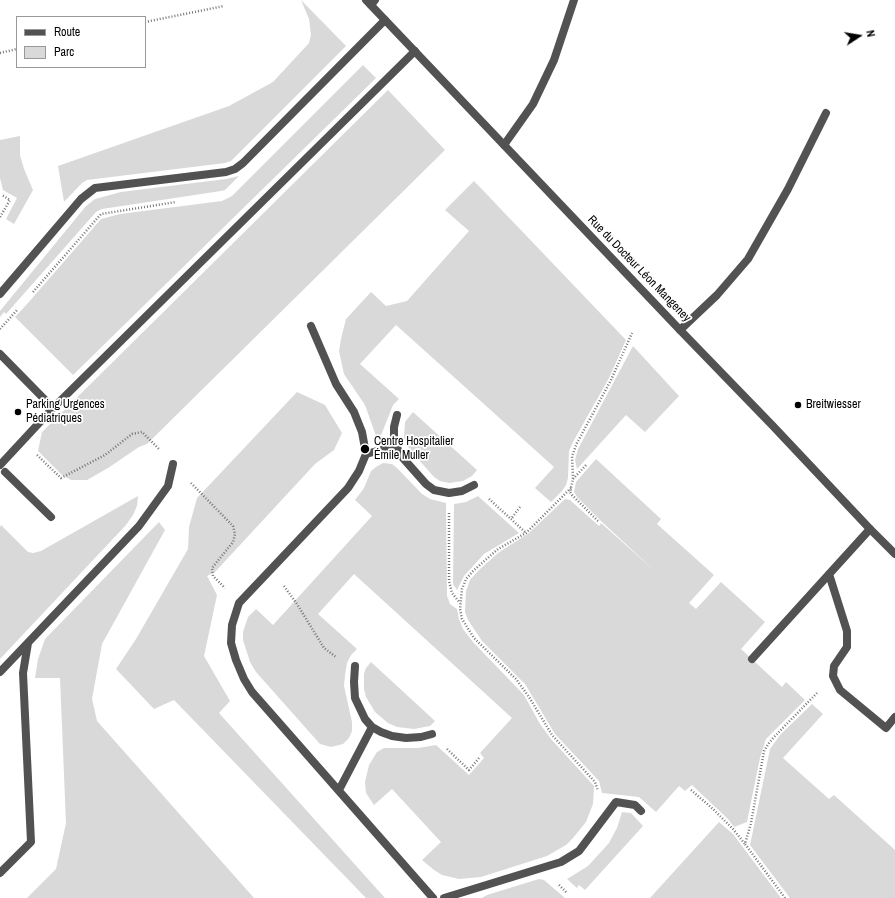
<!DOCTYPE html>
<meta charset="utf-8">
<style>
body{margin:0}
#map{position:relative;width:895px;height:898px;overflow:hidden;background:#fff;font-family:"Archivo Narrow",sans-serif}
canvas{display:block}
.legend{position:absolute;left:16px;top:16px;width:130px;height:52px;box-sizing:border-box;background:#fff;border:1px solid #999;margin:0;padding:5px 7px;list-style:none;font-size:12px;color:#000}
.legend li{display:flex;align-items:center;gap:8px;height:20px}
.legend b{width:20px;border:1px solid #999}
.north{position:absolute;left:839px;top:16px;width:40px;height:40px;-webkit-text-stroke:3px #fff;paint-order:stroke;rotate:78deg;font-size:11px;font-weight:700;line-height:16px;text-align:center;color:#000}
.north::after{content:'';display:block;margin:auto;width:14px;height:18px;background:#000;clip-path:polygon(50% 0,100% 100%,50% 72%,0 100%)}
</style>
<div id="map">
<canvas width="895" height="898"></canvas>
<ul class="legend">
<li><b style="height:5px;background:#525252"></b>Route</li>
<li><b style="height:11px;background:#d9d9d9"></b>Parc</li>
</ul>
<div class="north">N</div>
</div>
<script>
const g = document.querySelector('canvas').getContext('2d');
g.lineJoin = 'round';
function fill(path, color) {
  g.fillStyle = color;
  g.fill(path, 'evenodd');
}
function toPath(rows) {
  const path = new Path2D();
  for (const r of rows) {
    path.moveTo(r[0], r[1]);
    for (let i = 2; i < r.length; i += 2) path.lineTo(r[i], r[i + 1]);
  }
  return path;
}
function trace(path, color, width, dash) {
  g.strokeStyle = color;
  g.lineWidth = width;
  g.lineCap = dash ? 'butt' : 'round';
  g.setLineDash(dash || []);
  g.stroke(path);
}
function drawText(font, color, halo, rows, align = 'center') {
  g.font = font + ' "Archivo Narrow",sans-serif';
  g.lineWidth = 3.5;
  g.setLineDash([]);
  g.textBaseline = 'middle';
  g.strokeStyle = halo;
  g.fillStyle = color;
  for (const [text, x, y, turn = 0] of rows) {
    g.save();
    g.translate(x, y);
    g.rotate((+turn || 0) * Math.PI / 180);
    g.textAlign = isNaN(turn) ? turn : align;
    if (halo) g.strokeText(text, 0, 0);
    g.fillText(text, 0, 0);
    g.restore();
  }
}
fill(toPath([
 [301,0,346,46,231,161,225,163,87,180,82,183,64,202,58,166,229,106,273,82,309,43,311,35,309,19],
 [363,65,376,78,73,375,15,317,28,303,101,219,120,214,222,201,232,196],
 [388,90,445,150,147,444,139,447,108,468,87,480,71,480,62,475,38,451,42,432],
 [20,136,20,155,24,169,33,190,14,224,6,219,17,198,3,190,0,178,0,140],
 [239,176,225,190,221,191,102,209,96,212,6,314,4,312,0,317,0,311,86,206,95,199,121,192,226,179],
 [474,181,626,340,609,378,573,442,569,451,568,478,566,485,562,491,551,502,535,488,554,467,396,325,360,364,399,399,393,405,380,438,376,436,365,405,344,374,339,351,341,339,346,319,371,292,386,306,407,301,469,231,445,210],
 [633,346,679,396,645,432,626,415,577,469,575,460,578,449],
 [297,392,325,405,342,433,334,450,315,464,215,572,207,576,217,595,204,656,230,701,219,713,385,898,366,898,174,700,154,709,116,669,136,639,188,549,189,527,197,498],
 [413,412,477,470,472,476,463,481,449,483,440,481,434,477,411,451,406,444,404,437,405,422],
 [596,459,661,519,657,524,714,575,689,603,696,609,721,582,765,622,741,649,782,687,786,682,805,700,766,739,760,758,747,822,734,827,728,819,692,785,685,791,679,786,656,812,639,797,602,793,599,781,555,734,525,684,482,641,468,620,465,612,466,591,470,580,479,570,498,553,529,533,565,499,570,500,599,526,601,523,655,571,602,522,577,497,574,492,576,482],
 [383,463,392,464,397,468,422,494,430,499,446,503,447,596,450,604,457,609,459,619,463,629,473,642,524,695,540,724,551,739,594,786,593,804,586,822,573,838,566,845,547,856,481,877,459,879,442,875,434,870,422,860,441,842,392,789,374,805,366,793,365,782,369,765,377,752,384,748,418,748,436,745,469,775,484,758,480,753,512,718,354,574,318,614,357,649,351,655,347,663,345,675,344,686,352,722,352,731,349,738,343,744,331,747,320,744,256,672,250,662,243,640,243,632,248,617,256,609,273,625,372,516,355,500,364,488,371,471,376,467],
 [138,496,137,506,133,515,126,525,0,659,0,527,1,525,28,552,33,553,41,551],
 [478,496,519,533,484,554,464,576,457,590,453,584,454,504,466,502],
 [159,522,165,530,102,644,92,699,97,721,254,898,27,898,56,869,66,823,60,678,35,678,38,659,45,639],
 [371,662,435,721,430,726,414,729,397,727,388,723,375,712,366,697,364,689,364,674,366,668],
 [812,704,823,714,783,758,829,799,834,795,895,850,895,898,790,898,750,845,770,749,780,735],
 [622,812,631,813,643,826,585,890,579,885,577,888,567,879,588,866,609,843,617,828],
 [719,822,733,834,781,898,650,898],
 [539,879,544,880,565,898,482,898,487,895]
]), '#d9d9d9');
trace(toPath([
 [145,22,224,6],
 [0,53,17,49],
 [0,217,10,200,2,195],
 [33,292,101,214,176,202],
 [0,329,18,309],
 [37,455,61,478,105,455,132,434,142,432,159,449],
 [573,479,587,464],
 [191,483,233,526,235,534,233,542,212,568,213,576,225,588],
 [571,488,526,533,498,549,473,571,466,579,462,589,460,609,462,619,474,638,516,679,529,697,552,735,595,782,598,791],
 [489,499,511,519],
 [520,507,511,519,526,533],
 [449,513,449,581,452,593,460,603],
 [598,521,572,495,570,492,573,479,572,456,577,443,611,380,632,333],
 [284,586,297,604,324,648,336,657],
 [447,749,469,770,479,758],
 [691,790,713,809,733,829,745,844],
 [559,885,567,893],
 [785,898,745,844,751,823,764,751,769,743,775,736,817,693]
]), '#747474', 2.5, [1, 2]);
trace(toPath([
 [371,5,375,0],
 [504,145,533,104,554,60,574,0],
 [0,294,81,199,95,188,226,172,235,169,243,163,385,20],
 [311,326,336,384,354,412,362,432,366,454,359,471,348,488,239,603,232,625,231,643,236,660,244,679,252,692,433,898],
 [680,330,717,295,748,259,788,189,826,113],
 [0,354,53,408,415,51],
 [397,415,394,427,394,439,396,446,402,457,426,484,434,490,449,493,462,491,474,485],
 [366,454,396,446],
 [0,465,53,408],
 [5,472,51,517],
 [829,574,847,631,847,647,834,666,833,676,840,690,886,728,895,717],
 [752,659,870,529],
 [355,666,354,682,355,698,365,719,372,727,381,732,392,736,406,738,421,737,432,734],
 [0,672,139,526,168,486,173,464],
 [339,790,372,727],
 [0,873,31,842,23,673,28,643],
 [444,898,561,862,579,851,616,802,635,805,641,811]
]), '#525252', 8);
trace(toPath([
 [366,0,680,330,772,425,870,529,895,554]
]), '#525252', 8);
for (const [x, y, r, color] of [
 [798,405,4,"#000"],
 [18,412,4,"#000"],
 [365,449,5,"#000"]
]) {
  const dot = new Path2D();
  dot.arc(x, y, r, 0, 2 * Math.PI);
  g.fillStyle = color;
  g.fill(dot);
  trace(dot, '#fff', 1.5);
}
drawText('12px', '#000', '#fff', [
 ["Rue du Docteur Léon Mangeney",639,269,46]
]);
drawText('12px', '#000', '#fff', [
 ["Parking Urgences",26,405],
 ["Pédiatriques",26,419],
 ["Breitwiesser",806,405],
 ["Centre Hospitalier",374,442],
 ["Émile Muller",374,456]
], 'left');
</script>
